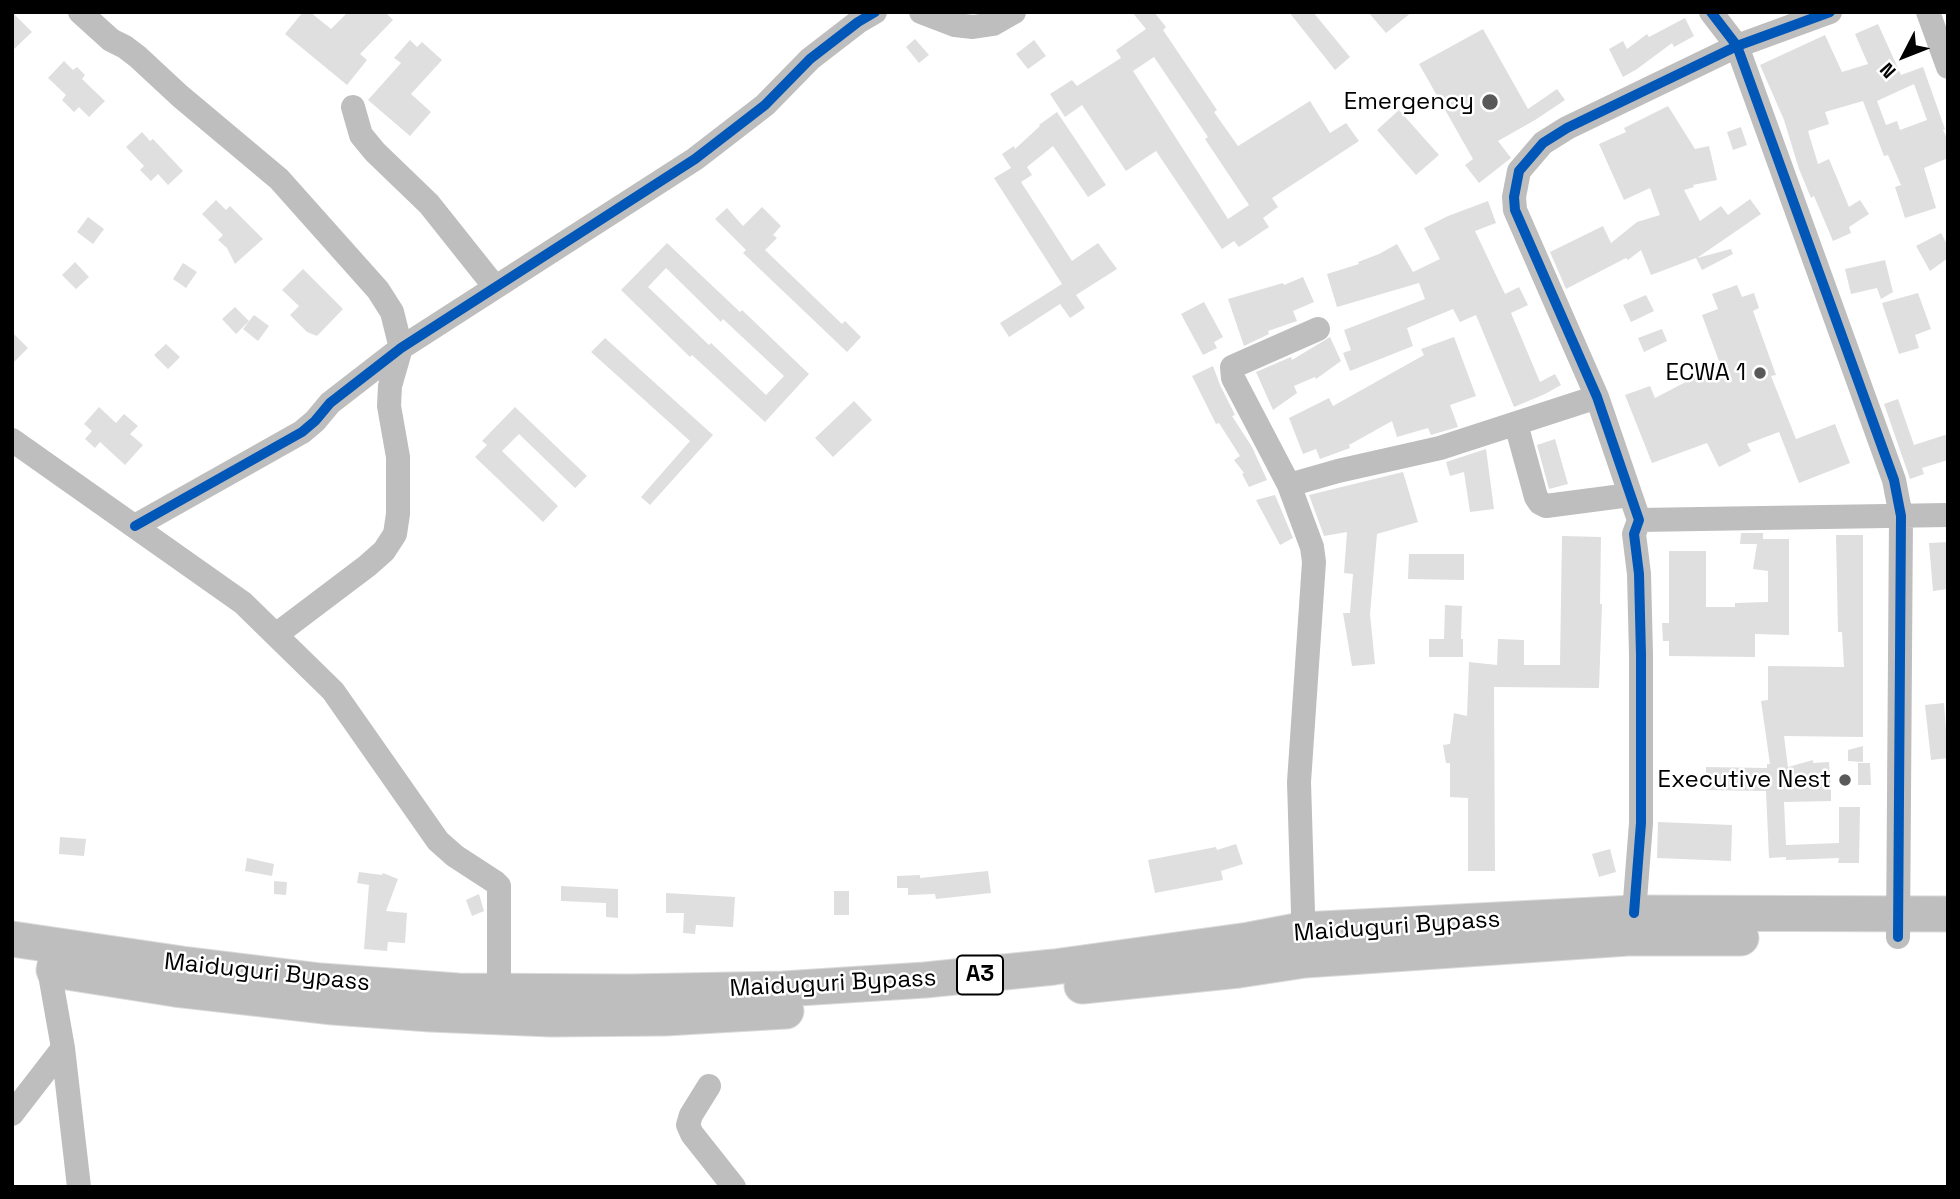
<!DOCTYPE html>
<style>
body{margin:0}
#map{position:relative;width:1960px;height:1199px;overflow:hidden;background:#fff;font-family:"Space Grotesk",sans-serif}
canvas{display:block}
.frame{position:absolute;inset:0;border:14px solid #000;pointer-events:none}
.north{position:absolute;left:1869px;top:21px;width:70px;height:70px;-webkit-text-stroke:5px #fff;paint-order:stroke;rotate:228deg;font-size:19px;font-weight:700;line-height:28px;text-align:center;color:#000}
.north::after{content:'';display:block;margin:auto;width:24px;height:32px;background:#000;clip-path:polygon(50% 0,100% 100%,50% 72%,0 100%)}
</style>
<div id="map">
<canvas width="1960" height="1199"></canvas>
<div class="frame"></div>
<div class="north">N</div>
</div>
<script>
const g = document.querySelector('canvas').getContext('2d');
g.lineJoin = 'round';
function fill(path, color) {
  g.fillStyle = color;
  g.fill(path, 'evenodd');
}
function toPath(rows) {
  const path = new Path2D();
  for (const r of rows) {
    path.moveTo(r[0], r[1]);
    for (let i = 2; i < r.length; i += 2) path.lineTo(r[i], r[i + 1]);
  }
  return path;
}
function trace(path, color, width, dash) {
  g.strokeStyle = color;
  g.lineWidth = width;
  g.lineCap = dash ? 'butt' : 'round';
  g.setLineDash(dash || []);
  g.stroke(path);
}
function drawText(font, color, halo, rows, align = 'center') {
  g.font = font + ' "Space Grotesk",sans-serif';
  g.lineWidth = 5;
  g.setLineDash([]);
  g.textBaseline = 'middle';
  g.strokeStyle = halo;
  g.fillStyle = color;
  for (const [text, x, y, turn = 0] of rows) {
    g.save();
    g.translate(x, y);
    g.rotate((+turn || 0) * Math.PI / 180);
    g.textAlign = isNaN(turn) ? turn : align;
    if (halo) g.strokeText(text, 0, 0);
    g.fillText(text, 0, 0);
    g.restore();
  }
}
fill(toPath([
 [12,12,32,32,12,51],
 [303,12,310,12,331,29,348,12,385,12,393,20,360,54,367,60,347,85,285,34],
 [1132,12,1154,12,1166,27,1163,30,1217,110,1214,112,1238,146,1310,101,1330,133,1346,123,1359,141,1272,198,1278,207,1263,218,1269,227,1239,247,1234,241,1222,249,1156,151,1126,171,1082,105,1065,117,1050,94,1072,80,1077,86,1121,58,1116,50,1146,29],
 [1154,57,1208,137,1205,139,1249,205,1228,219,1133,71],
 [1289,12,1313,12,1350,57,1335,70],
 [1368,12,1412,12,1386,33],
 [1685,18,1694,36,1674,47,1672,43,1637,69,1623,77,1609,49,1623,41,1627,49,1647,34,1649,37],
 [1878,24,1901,75,1923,67,1945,129,1943,130,1948,140,1948,158,1924,168,1936,208,1905,218,1895,187,1901,185,1888,155,1884,156,1863,101,1825,112,1829,124,1808,131,1818,164,1829,159,1849,207,1860,200,1869,214,1849,227,1851,233,1833,241,1814,196,1811,198,1799,169,1784,120,1760,65,1825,35,1842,72,1868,64,1855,34],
 [1914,84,1927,120,1900,130,1897,121,1886,125,1877,101],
 [1483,29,1528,109,1557,89,1565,100,1535,120,1498,141,1511,158,1479,183,1465,165,1473,159,1419,64],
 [915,39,929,55,919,63,906,47],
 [410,40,417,47,422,42,442,60,411,94,431,112,410,136,368,100,401,63,394,58],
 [1034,40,1046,56,1028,69,1016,54],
 [64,61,73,70,77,67,85,75,82,79,105,101,89,117,79,107,74,112,62,100,66,95,48,78],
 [1668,106,1695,149,1709,146,1717,180,1693,185,1694,187,1684,190,1700,221,1721,206,1728,215,1750,199,1761,214,1697,258,1731,249,1733,254,1702,270,1696,258,1651,275,1641,250,1628,260,1626,258,1566,289,1550,252,1603,226,1611,243,1637,222,1660,215,1650,188,1624,200,1599,144,1626,132,1624,128],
 [1399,110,1439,155,1416,175,1377,130],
 [1057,112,1106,185,1088,197,1053,146,1027,167,1032,175,1021,182,1072,261,1098,243,1117,269,1076,295,1085,308,1070,318,1060,304,1009,337,1000,323,1062,284,994,178,1011,168,1002,154,1014,146,1015,149,1040,126,1039,125],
 [1741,127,1747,145,1733,150,1727,132],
 [142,132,150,141,153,139,183,171,168,185,158,174,151,181,140,170,144,166,126,147],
 [216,200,226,210,230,206,263,239,235,264,227,248,218,240,223,235,202,214],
 [1488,201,1496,223,1475,231,1505,294,1519,287,1528,305,1511,313,1540,382,1555,374,1561,385,1545,394,1514,407,1476,315,1460,322,1453,309,1407,328,1413,346,1350,371,1343,353,1351,350,1344,330,1425,299,1419,283,1337,307,1327,274,1359,264,1358,262,1379,254,1397,244,1413,272,1440,259,1424,228,1448,216],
 [762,207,781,226,773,235,777,238,765,250,842,324,845,321,861,337,847,352,743,253,746,250,715,219,727,208,743,226],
 [88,217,104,229,93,244,77,232],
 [1941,233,1948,246,1948,258,1930,271,1916,246],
 [667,243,740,312,742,310,809,374,765,422,692,355,690,357,621,290],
 [666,268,721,322,723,319,784,376,766,395,711,343,709,345,648,287],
 [1885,260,1893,292,1881,299,1877,288,1851,294,1845,269],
 [75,262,89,277,76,289,62,275],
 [183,263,197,272,186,288,173,279],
 [303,269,343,309,317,336,307,332,290,315,299,306,282,290],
 [1303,277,1314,302,1293,311,1297,321,1268,331,1269,334,1244,346,1228,299,1283,283,1284,285],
 [1737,285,1742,297,1754,293,1759,308,1753,311,1776,375,1771,376,1796,439,1835,424,1850,463,1799,483,1779,432,1747,444,1751,451,1719,467,1707,443,1652,463,1625,395,1650,386,1655,398,1720,364,1702,315,1718,309,1712,294],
 [1918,293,1931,329,1915,335,1919,348,1899,354,1882,303],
 [1646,295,1654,311,1631,322,1623,305],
 [1204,302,1223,337,1214,342,1217,348,1203,355,1181,314],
 [235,307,249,321,236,334,222,319],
 [254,315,269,326,258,341,243,329],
 [1662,329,1667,341,1644,352,1638,338],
 [12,332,28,348,12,364],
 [1330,337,1341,361,1316,379,1315,377,1294,386,1297,393,1273,410,1256,372,1291,357,1292,360],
 [1454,337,1476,396,1450,405,1458,427,1431,435,1428,428,1397,437,1392,421,1349,445,1350,448,1320,459,1316,449,1303,454,1289,418,1329,398,1333,406,1424,355,1421,349],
 [605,338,713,435,650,505,641,497,690,441,591,352],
 [166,344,180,357,168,369,154,355],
 [1213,366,1220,385,1235,415,1232,416,1252,447,1267,480,1249,487,1242,474,1244,473,1234,460,1240,456,1219,423,1216,424,1192,376],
 [1898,399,1914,445,1948,434,1948,460,1922,468,1924,474,1910,479,1884,404],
 [854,401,872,420,833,457,815,438],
 [99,407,116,423,124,414,138,426,130,434,143,445,125,465,100,442,95,448,85,439,92,431,84,424],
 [515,407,587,476,575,488,519,434,502,451,558,506,543,522,475,457,487,445,482,441],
 [1555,439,1568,484,1549,489,1537,445],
 [1486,449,1494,509,1470,512,1464,472,1450,476,1446,462],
 [1403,472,1418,522,1377,534,1370,614,1375,664,1352,666,1343,613,1350,613,1353,574,1344,573,1347,532,1324,536,1309,495],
 [1275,495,1293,538,1280,545,1256,500],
 [1741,533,1763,533,1763,539,1789,539,1789,635,1755,634,1755,657,1669,656,1669,641,1663,641,1662,623,1669,623,1669,551,1706,551,1706,607,1735,607,1735,603,1768,602,1768,571,1753,569,1757,544,1740,544],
 [1836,535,1863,535,1863,737,1784,736,1788,767,1813,760,1813,763,1829,762,1831,791,1831,801,1784,802,1786,845,1839,843,1839,807,1860,807,1859,863,1838,863,1839,858,1786,860,1786,857,1769,858,1766,791,1706,790,1706,767,1767,768,1767,764,1770,764,1761,701,1768,700,1768,666,1844,667,1842,632,1838,632],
 [1562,536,1601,537,1600,604,1602,604,1599,688,1494,687,1495,871,1468,871,1468,798,1450,797,1450,763,1446,763,1443,745,1450,744,1454,713,1467,716,1469,662,1497,665,1498,639,1524,640,1524,665,1560,665],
 [1948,542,1948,589,1933,591,1929,543],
 [1409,554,1464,554,1464,580,1408,579],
 [1445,605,1462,606,1461,639,1463,639,1463,657,1429,657,1429,639,1444,639],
 [1944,703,1948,758,1931,760,1925,705],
 [1863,746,1863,762,1848,761,1848,750],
 [1858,763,1870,763,1871,785,1858,785],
 [1658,822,1732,825,1731,861,1657,858],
 [60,837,86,839,84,856,59,854],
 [1236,844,1243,864,1221,871,1223,880,1155,893,1148,860,1216,847,1217,850],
 [1610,849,1616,872,1599,877,1592,854],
 [247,858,274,864,272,876,245,871],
 [988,871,991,893,936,899,935,894,908,895,908,888,897,888,897,876,920,875,920,878],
 [359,872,382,875,383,873,398,879,386,911,407,913,405,943,388,942,387,951,364,949,369,885,357,883],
 [274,881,287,882,286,895,274,894],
 [561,886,618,889,618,918,606,917,606,903,561,901],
 [834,891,849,891,849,915,834,915],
 [666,893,735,897,733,927,696,925,695,934,683,933,684,913,666,913],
 [479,894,484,911,472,916,466,900]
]), '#dfdfdf');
const highway = toPath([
 [12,939,182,964,321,981,458,991,629,992,783,989,925,980,1054,967,1249,940,1302,930,1634,913,1948,914],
 [54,970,175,989,333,1007,430,1014,551,1019,665,1018,786,1011],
 [1082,986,1239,970,1305,960,1628,938,1741,938]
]);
trace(highway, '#dbdbdb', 37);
trace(toPath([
 [80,12,111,40,125,47,138,57,180,96,279,179,378,290,392,312,401,348,390,386,389,406,398,457,398,514,395,534,384,551,367,566,277,634],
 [921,12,955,25,973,27,993,24,1014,12],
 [1711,12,1737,46,1894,480,1901,516,1898,937],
 [1928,12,1948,67],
 [353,107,361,135,375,152,429,204,495,287],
 [1516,424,1536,497,1540,503,1546,506,1630,495],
 [12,440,243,603,333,691,438,841,455,856,495,882,499,886,499,991],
 [1289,485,1338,471,1440,448,1597,397],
 [1639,520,1948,515],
 [135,526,302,432,315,421,330,403,401,348,695,159,765,105,810,59,858,22,875,12],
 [1634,913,1641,823,1641,655,1639,574,1634,534,1639,520,1597,397,1515,210,1514,197,1519,171,1543,143,1567,128,1737,46,1830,12],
 [1304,945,1299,782,1314,562,1312,547,1289,485,1233,378,1232,367,1318,329],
 [50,956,49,969,63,1048,79,1187],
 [709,1086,691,1115,688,1125,692,1134,734,1187],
 [12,1114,63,1048]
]), '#bebebe', 24);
trace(highway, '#bebebe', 35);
trace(toPath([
 [1711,12,1737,46,1894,480,1901,516,1898,937],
 [135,526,302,432,315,421,330,403,401,348,695,159,765,105,810,59,858,22,875,12],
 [1634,913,1641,823,1641,655,1639,574,1634,534,1639,520,1597,397,1515,210,1514,197,1519,171,1543,143,1567,128,1737,46,1830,12]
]), '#0057b8', 10);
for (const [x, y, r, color] of [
 [1490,102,9,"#595959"],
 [1760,373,7,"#595959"],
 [1845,780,7,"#595959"]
]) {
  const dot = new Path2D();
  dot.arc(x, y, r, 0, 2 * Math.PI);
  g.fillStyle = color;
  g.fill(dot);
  trace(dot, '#fff', 2.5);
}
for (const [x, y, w] of [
 [980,975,46]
]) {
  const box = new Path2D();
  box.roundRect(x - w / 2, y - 19.5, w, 39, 5);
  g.fillStyle = '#fff';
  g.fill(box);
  trace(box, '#000', 2);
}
drawText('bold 23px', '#000', null, [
 ["A3",980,975]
]);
drawText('24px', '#000', '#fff', [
 ["Emergency",1474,102],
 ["ECWA 1",1746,373],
 ["Executive Nest",1831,780]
], 'right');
drawText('24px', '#000', '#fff', [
 ["Maiduguri Bypass",1397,927,-4],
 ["Maiduguri Bypass",267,973,6],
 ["Maiduguri Bypass",833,984,-3]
]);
</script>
